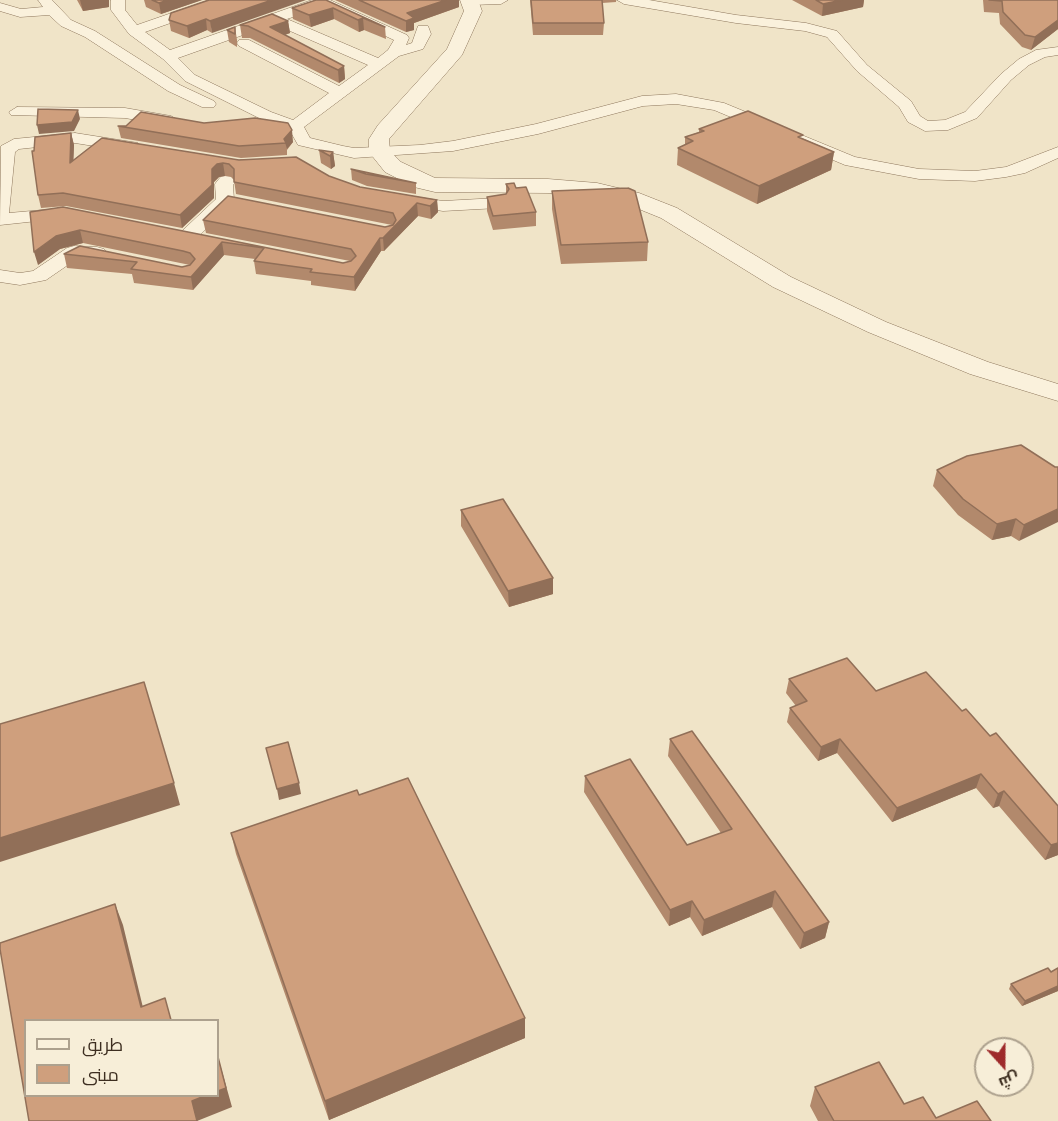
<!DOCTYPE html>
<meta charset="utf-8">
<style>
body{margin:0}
#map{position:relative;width:1058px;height:1121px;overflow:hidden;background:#f0e4c8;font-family:Literata,Cairo,serif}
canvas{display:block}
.legend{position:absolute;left:24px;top:1019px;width:195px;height:78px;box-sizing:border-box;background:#f7eed8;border:2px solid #ada18e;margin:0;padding:8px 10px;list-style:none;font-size:18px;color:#3d2e20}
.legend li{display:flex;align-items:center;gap:12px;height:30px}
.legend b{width:30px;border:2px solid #ada18e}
.north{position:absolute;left:974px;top:1037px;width:60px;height:60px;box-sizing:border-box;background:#f7eed8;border:2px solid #ada18e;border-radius:50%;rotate:159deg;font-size:16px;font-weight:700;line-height:24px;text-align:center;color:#3d2e20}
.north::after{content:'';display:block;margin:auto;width:21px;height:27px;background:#9e2a2b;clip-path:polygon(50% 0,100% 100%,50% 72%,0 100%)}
</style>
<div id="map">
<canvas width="1058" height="1121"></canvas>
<ul class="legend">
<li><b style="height:8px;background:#faf1dc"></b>طريق</li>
<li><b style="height:16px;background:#cf9f7d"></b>مبنى</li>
</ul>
<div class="north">ش</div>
</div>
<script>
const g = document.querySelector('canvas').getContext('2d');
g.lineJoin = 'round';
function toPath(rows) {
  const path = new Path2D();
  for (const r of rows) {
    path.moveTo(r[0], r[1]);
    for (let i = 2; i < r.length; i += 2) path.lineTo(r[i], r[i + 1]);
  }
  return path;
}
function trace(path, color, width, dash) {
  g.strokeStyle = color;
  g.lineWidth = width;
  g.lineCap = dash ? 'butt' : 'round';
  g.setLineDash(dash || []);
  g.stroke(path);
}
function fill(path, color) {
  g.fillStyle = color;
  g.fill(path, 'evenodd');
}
const minor = toPath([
 [38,0,52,0,71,20,95,31,180,85,214,101,216,104,214,107,202,107,168,91,85,37,61,26,49,15,20,17,0,11,0,3,21,9,43,7,38,0],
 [111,0,125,0,125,10,137,25,209,0,229,0,227,3,145,32,170,50,312,0,330,0,407,35,409,38,406,45,412,43,418,26,428,26,431,34,423,49,399,56,304,127,310,138,343,146,354,148,420,145,453,141,536,124,642,96,676,94,724,103,855,157,919,169,975,171,1006,167,1058,147,1058,158,1025,173,1006,177,975,181,919,179,845,165,714,110,676,104,643,106,538,134,453,151,354,158,298,145,289,129,259,118,185,81,163,59,129,34,111,10,111,0],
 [323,7,394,40,388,50,378,58,287,19,323,7],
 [274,24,368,65,339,86,249,40,239,40,237,43,239,46,329,93,293,120,271,112,195,75,178,58,274,24],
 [464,0,508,0,501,4,470,5,465,4,464,0],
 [617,0,649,0,736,15,806,23,837,31,867,65,911,101,920,116,928,121,945,120,965,112,1001,74,1019,59,1036,50,1058,47,1058,55,1045,57,1029,65,1011,80,977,118,948,130,925,131,908,122,899,107,857,71,827,37,805,31,736,23,624,4,617,0],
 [17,107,125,108,171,116,179,121,171,126,125,118,11,115,9,112,17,107],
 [75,133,132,142,138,143,140,147,138,151,132,152,75,143,19,149,15,152,9,213,65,208,71,209,74,213,71,217,65,218,0,225,1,146,14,139,75,133],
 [241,160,247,161,250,165,233,185,234,200,231,204,195,240,181,240,179,236,181,232,216,199,215,184,218,180,235,161,241,160],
 [404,195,443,201,498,198,504,199,507,203,504,207,498,208,443,211,398,204,395,200,398,196,404,195],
 [74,246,97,247,104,249,107,253,104,257,97,259,78,258,46,280,20,285,0,282,0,270,20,273,33,271,67,248,74,246]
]);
const tertiary = toPath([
 [460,0,478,0,482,11,462,55,389,139,390,151,401,162,435,178,548,179,597,183,639,193,677,208,791,277,886,322,988,362,1058,384,1058,401,970,374,868,332,773,287,661,218,624,203,597,197,548,193,435,192,414,187,385,172,369,152,369,139,378,125,447,49,464,11,460,0]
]);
trace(minor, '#8d765c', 1);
trace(tertiary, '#8d765c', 1);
fill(minor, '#faf1dc');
fill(tertiary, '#faf1dc');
fill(toPath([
 [77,0,109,0,109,7,83,11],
 [144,0,202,0,161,14,146,7],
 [209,0,212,33,207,30,189,38,171,31,169,20],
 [316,0,385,27,386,39,364,30,359,32,334,19,311,27,293,19,292,8],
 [335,0,459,0,459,7,414,23,414,30,406,32],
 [530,0,616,0,616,2,602,3,604,23,603,35,533,35],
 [792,0,864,0,863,7,822,16],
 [983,0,1058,0,1058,29,1031,50,1022,47,1000,24,999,13,984,12],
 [288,21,290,33,285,35,344,66,345,79,339,83,250,38,242,38,240,25],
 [235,27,237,40,237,47,229,42,227,30],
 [118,126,293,142,287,150,287,155,241,158,121,138],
 [699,129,802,138,834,152,831,170,757,204,677,165,678,148,685,145,685,137,699,132],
 [71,133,74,145,73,160,102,138,329,176,360,187,437,200,438,212,431,219,418,216,384,251,381,251,355,291,311,285,311,281,256,274,254,261,255,259,224,255,193,290,134,283,132,274,67,268,64,254,182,267,190,265,83,243,60,249,38,265,63,207,343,263,350,261,206,233,203,220,385,227,392,225,236,194,234,180,231,177,225,176,219,177,214,182,214,198,182,228,66,206,41,208,38,195,34,151],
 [319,150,333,152,335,166,331,169,321,163],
 [351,169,416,183,416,194,367,186,352,180],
 [506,184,536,212,536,226,493,230,487,211,487,197,506,194],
 [552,191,648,242,647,261,561,264,552,209],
 [1055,467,1019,541,1011,536,992,540,958,515,933,486,937,470],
 [461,510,553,578,553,594,509,607,461,526],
 [926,672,1058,855,1045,860,999,806,993,808,976,788,892,822,837,753,818,761,787,722,790,708,796,706,786,693,789,679,876,691],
 [670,739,829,922,825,938,800,949,772,907,702,936,690,917,669,926,584,792,585,776,687,845,721,833,668,756],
 [359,795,525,1018,525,1038,329,1120,236,854,231,833],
 [1058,968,1058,991,1022,1006,1009,989,1011,984,1051,972],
 [815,1087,904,1104,936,1118,991,1121,818,1121,810,1106]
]), '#b2896c');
fill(toPath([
 [80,0,109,0,109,7,83,11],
 [168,0,202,0,161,14,159,3],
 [272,0,306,0,212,33,210,21],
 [446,0,459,0,459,7,414,23,414,30,406,32,406,21,407,13],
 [842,0,864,0,863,7,822,16,823,4],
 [333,8,334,19,311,27,309,15],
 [363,18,364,30,359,32,358,20],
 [206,19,207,30,189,38,187,26],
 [1058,20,1058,29,1031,50,1035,37],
 [288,21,290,33,274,38,270,27],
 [344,66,345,79,339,83,338,70],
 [78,110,80,119,74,131,39,134,37,125],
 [292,130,293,142,287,149,284,139],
 [71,133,74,145,73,175,70,163],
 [333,152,335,166,331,169,330,156],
 [834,152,831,170,757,204,759,186],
 [223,163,225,176,219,177,214,182,214,198,182,228,180,215,212,169,217,164],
 [437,200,438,212,431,219,430,206],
 [417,203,418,216,384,251,383,238],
 [80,230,83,243,60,249,38,265,34,252,56,236],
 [380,238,381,251,355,291,354,277],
 [222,242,224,255,193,290,191,277],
 [1058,509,1058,522,1019,541,1024,525],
 [1016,519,1011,536,992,540,997,524],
 [553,578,553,594,509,607,508,591],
 [840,739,837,753,818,761,821,747],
 [981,774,976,788,892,822,897,808],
 [174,783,180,805,0,862,0,838],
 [299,783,301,794,279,800,277,789],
 [1004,791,999,806,993,808,998,794],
 [1058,843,1058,855,1045,860,1051,845],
 [775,891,772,907,702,936,704,920],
 [692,901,690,917,669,926,670,910],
 [115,904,123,925,146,1020,141,1007],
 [829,922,825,938,800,949,804,933],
 [1058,986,1058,991,1022,1006,1025,1001],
 [525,1018,525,1038,329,1120,325,1101],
 [218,1057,232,1107,197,1121,192,1101,207,1095,218,1095]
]), '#916f58');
const building = toPath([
 [152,0,168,0,159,3,152,0],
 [209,0,272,0,210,21,206,19,187,26,169,20,171,13,209,0],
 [316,0,326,0,385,27,363,18,358,20,333,8,309,15,292,8,316,0],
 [359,0,446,0,407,13,414,18,406,21,359,0],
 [531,0,602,0,604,23,533,23,531,0],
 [816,0,842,0,823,4,816,0],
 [989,0,1058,0,1058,20,1035,37,1025,35,1003,12,1002,1,989,0],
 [272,14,288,21,270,27,344,66,338,70,248,26,240,25,272,14],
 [235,27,235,34,227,30,235,27],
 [38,109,78,110,72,122,37,125,38,109],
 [748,111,803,135,798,137,834,152,759,186,678,148,693,141,685,137,704,131,699,129,748,111],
 [141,112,204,123,255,118,288,123,292,130,284,139,286,143,239,146,118,126,126,126,141,112],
 [71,133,70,163,102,138,239,160,296,157,329,176,360,187,437,200,430,206,417,203,383,238,380,238,354,277,310,272,312,269,254,261,264,248,222,242,191,277,131,269,137,262,64,254,80,246,182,267,190,265,195,259,190,253,183,251,80,230,56,236,34,252,30,212,63,207,343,263,351,261,356,256,351,249,203,220,228,196,385,227,393,225,396,220,393,213,234,182,234,169,229,164,223,163,217,164,212,169,212,185,180,215,63,193,38,195,32,151,34,151,35,137,71,133],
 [319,150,333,152,330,156,319,150],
 [351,169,416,183,366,174,351,169],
 [514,183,516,188,526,187,536,212,493,216,487,197,506,194,509,189,506,184,514,183],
 [628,188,635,191,648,242,561,245,552,191,628,188],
 [1021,445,1055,467,1058,467,1058,509,1024,525,1016,519,997,524,963,499,937,470,967,456,1021,445],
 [503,499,553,578,508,591,461,510,503,499],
 [847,658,876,691,926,672,962,711,966,709,990,736,996,733,1058,806,1058,843,1051,845,1004,791,998,794,981,774,897,808,840,739,821,747,790,708,807,701,789,679,847,658],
 [144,682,174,783,0,838,0,724,144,682],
 [692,731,829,922,804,933,775,891,704,920,692,901,670,910,585,776,630,759,687,845,732,829,670,739,692,731],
 [288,742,299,783,277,789,266,748,288,742],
 [408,778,525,1018,325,1101,231,833,357,790,359,795,408,778],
 [115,904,141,1007,165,998,171,1020,26,1020,26,1095,207,1095,192,1101,197,1121,29,1121,0,949,0,943,115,904],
 [1048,968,1051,972,1058,968,1058,986,1025,1001,1011,984,1048,968],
 [218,1057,226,1088,218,1091,218,1057],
 [879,1062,904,1104,923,1097,936,1118,977,1101,991,1121,834,1121,815,1087,879,1062]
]);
fill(building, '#cf9f7d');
trace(building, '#916f58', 1.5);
</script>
